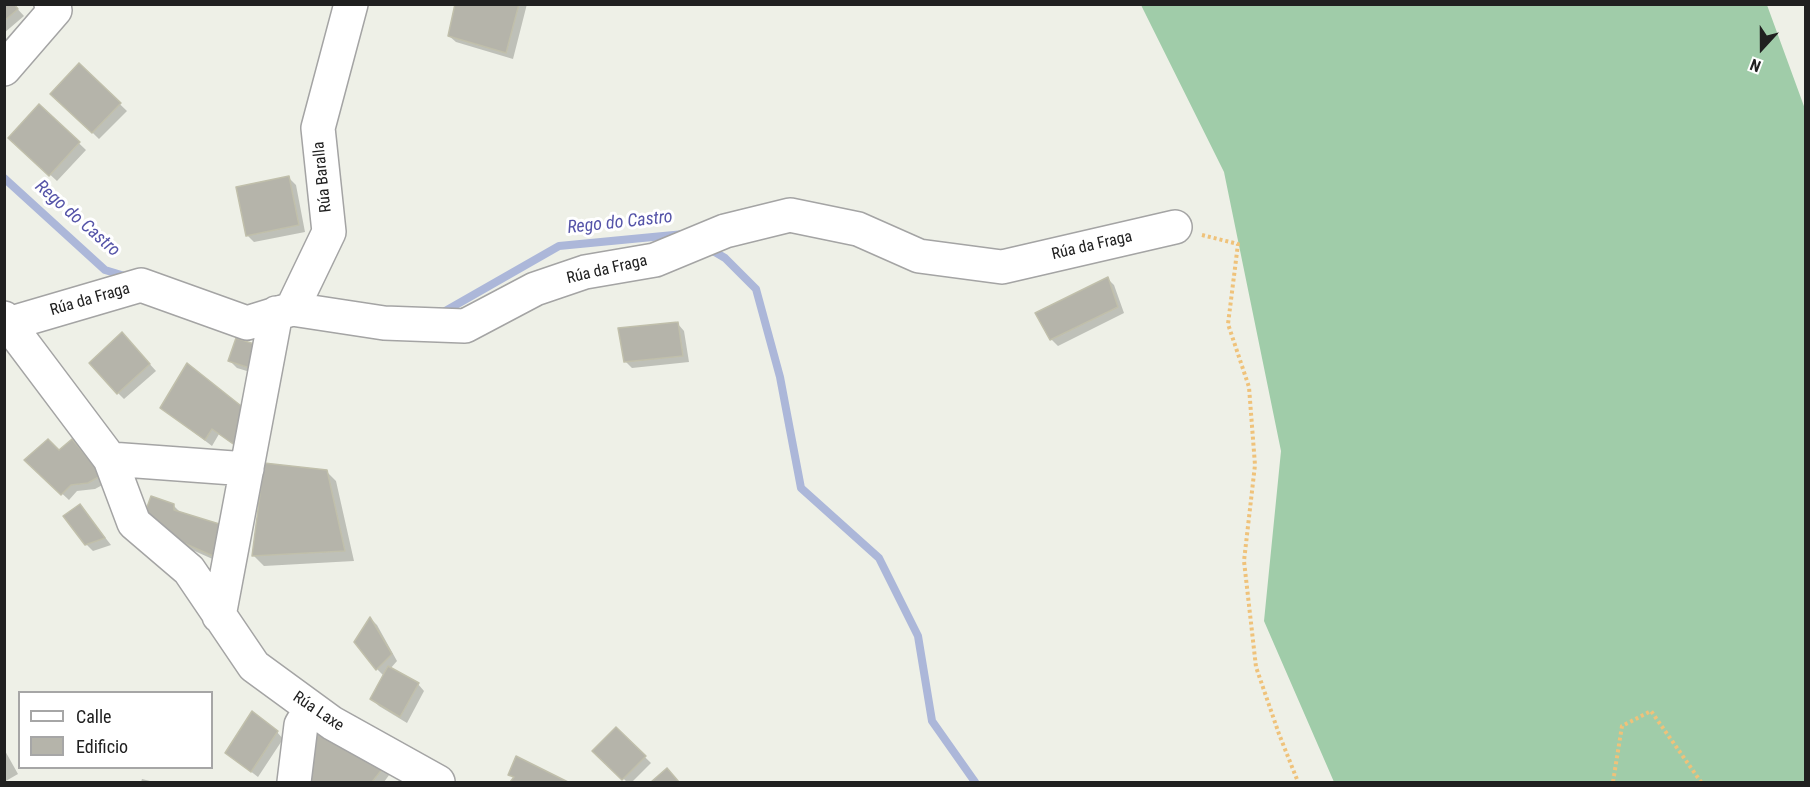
<!DOCTYPE html>
<meta charset="utf-8">
<style>
body{margin:0}
#map{position:relative;width:1810px;height:787px;overflow:hidden;background:#eef0e7;font-family:"Roboto Condensed",sans-serif}
canvas{display:block}
.frame{position:absolute;inset:0;border:6px solid #202020;pointer-events:none}
.legend{position:absolute;left:18px;top:691px;width:195px;height:78px;box-sizing:border-box;background:#fff;border:2px solid #a6a6a6;margin:0;padding:8px 10px;list-style:none;font-size:18px;color:#202020}
.legend li{display:flex;align-items:center;gap:12px;height:30px}
.legend b{width:30px;border:2px solid #a6a6a6}
.north{position:absolute;left:1732px;top:18px;width:60px;height:60px;-webkit-text-stroke:4px #fff;paint-order:stroke;rotate:201deg;font-size:16px;font-weight:700;line-height:24px;text-align:center;color:#202020}
.north::after{content:'';display:block;margin:auto;width:21px;height:27px;background:#202020;clip-path:polygon(50% 0,100% 100%,50% 72%,0 100%)}
</style>
<div id="map">
<canvas width="1810" height="787"></canvas>
<div class="frame"></div>
<ul class="legend">
<li><b style="height:8px;background:#fff"></b>Calle</li>
<li><b style="height:16px;background:#b5b4aa"></b>Edificio</li>
</ul>
<div class="north">N</div>
</div>
<script>
const g = document.querySelector('canvas').getContext('2d');
g.lineJoin = 'round';
function fill(path, color) {
  g.fillStyle = color;
  g.fill(path, 'evenodd');
}
function toPath(rows) {
  const path = new Path2D();
  for (const r of rows) {
    path.moveTo(r[0], r[1]);
    for (let i = 2; i < r.length; i += 2) path.lineTo(r[i], r[i + 1]);
  }
  return path;
}
function trace(path, color, width, dash) {
  g.strokeStyle = color;
  g.lineWidth = width;
  g.lineCap = dash ? 'butt' : 'round';
  g.setLineDash(dash || []);
  g.stroke(path);
}
function drawText(font, color, halo, rows, align = 'center') {
  g.font = font + ' "Roboto Condensed",sans-serif';
  g.lineWidth = 6;
  g.setLineDash([]);
  g.textBaseline = 'middle';
  g.strokeStyle = halo;
  g.fillStyle = color;
  for (const [text, x, y, turn = 0] of rows) {
    g.save();
    g.translate(x, y);
    g.rotate((+turn || 0) * Math.PI / 180);
    g.textAlign = isNaN(turn) ? turn : align;
    if (halo) g.strokeText(text, 0, 0);
    g.fillText(text, 0, 0);
    g.restore();
  }
}
fill(toPath([
 [1141,5,1767,5,1805,109,1805,782,1334,782,1264,621,1281,451,1224,172]
]), '#a0cca9');
fill(toPath([
 [4,4,13,4,24,16,4,33],
 [457,4,527,4,513,59,456,42,449,36],
 [79,65,127,111,99,139,52,93],
 [40,106,86,150,57,181,17,144],
 [289,178,296,185,305,232,254,242,247,235],
 [1107,278,1114,285,1124,313,1058,346,1051,339,1037,314],
 [678,324,684,331,689,362,632,368,625,361],
 [237,340,260,375,237,368,230,361],
 [129,341,156,371,124,399,118,393],
 [162,408,249,414,243,451,219,434,212,446],
 [72,441,108,482,95,489,77,491,69,500,26,460,59,452],
 [326,471,336,481,354,561,264,566,254,556],
 [173,505,180,512,226,565,172,541],
 [86,513,111,545,93,551,86,544],
 [371,619,377,625,397,661,390,669,418,684,424,691,407,723,379,706,372,699,384,676,377,669],
 [321,726,392,771,384,782,309,782],
 [616,729,651,763,632,782,627,782,595,751],
 [277,732,283,739,258,777,227,753],
 [4,749,18,774,4,782],
 [517,758,565,782,512,782,514,779,510,774],
 [142,779,154,782,141,782]
]), '#0003');
trace(toPath([
 [4,178,105,270,128,277],
 [708,248,725,258,756,289,780,377,801,488,879,558,918,636,932,721,975,782],
 [440,314,559,246,684,234]
]), '#acb7d9', 8);
const building = toPath([
 [4,4,14,4,18,9,4,21,4,4],
 [455,4,519,4,506,53,448,36,455,4],
 [79,63,121,103,92,133,50,94,79,63],
 [39,104,80,142,49,176,8,138,39,104],
 [289,176,299,225,246,236,236,187,289,176],
 [1108,277,1118,307,1050,340,1035,313,1108,277],
 [678,322,683,356,624,362,618,328,678,322],
 [122,332,150,364,117,394,89,363,122,332],
 [236,338,260,346,253,369,228,361,236,338],
 [187,363,250,413,236,446,212,429,205,440,160,408,187,363],
 [48,439,59,450,72,439,102,475,88,483,71,485,61,495,24,460,48,439],
 [264,463,327,470,345,551,252,556,264,463],
 [151,496,174,504,174,510,229,527,220,559,163,534,142,521,151,496],
 [80,504,105,538,85,545,63,516,80,504],
 [370,617,392,654,376,670,354,642,370,617],
 [388,666,419,683,400,717,370,699,388,666],
 [252,711,278,731,251,772,225,753,252,711],
 [321,723,387,763,372,782,312,782,302,778,321,723],
 [616,727,646,756,622,780,592,751,616,727],
 [516,756,568,782,510,782,514,777,508,775,516,756],
 [667,768,679,782,651,782,667,768]
]);
fill(building, '#b5b4aa');
trace(building, '#c0bfab', 1.5);
const minor = toPath([
 [4,69,55,10,51,4],
 [292,309,329,232,318,128,351,4],
 [4,318,110,459,134,523,189,570,254,666,332,723,438,782],
 [8,324,141,285,247,323,292,309,384,323,465,326,535,289,585,272,655,260,725,231,790,215,858,229,919,256,1002,267,1175,227],
 [110,459,247,469],
 [219,616,276,313],
 [294,782,301,725,311,708]
]);
trace(minor, '#a4a4a4', 36);
trace(toPath([
 [1202,235,1238,244,1228,324,1249,387,1255,465,1244,561,1256,667,1279,734,1298,782],
 [1613,782,1622,726,1651,711,1701,782]
]), '#efc27a', 4, [3, 3]);
trace(minor, '#fff', 33);
drawText('16px', '#202020', '#fff', [
 ["Rúa Baralla",323,177,-96],
 ["Rúa da Fraga",1092,246,-13],
 ["Rúa da Fraga",607,270,-13],
 ["Rúa da Fraga",90,300,-16],
 ["Rúa Laxe",318,712,34]
]);
drawText('italic 18px', '#5554a8', '#fff', [
 ["Rego do Castro",77,219,41],
 ["Rego do Castro",620,223,-6]
]);
</script>
